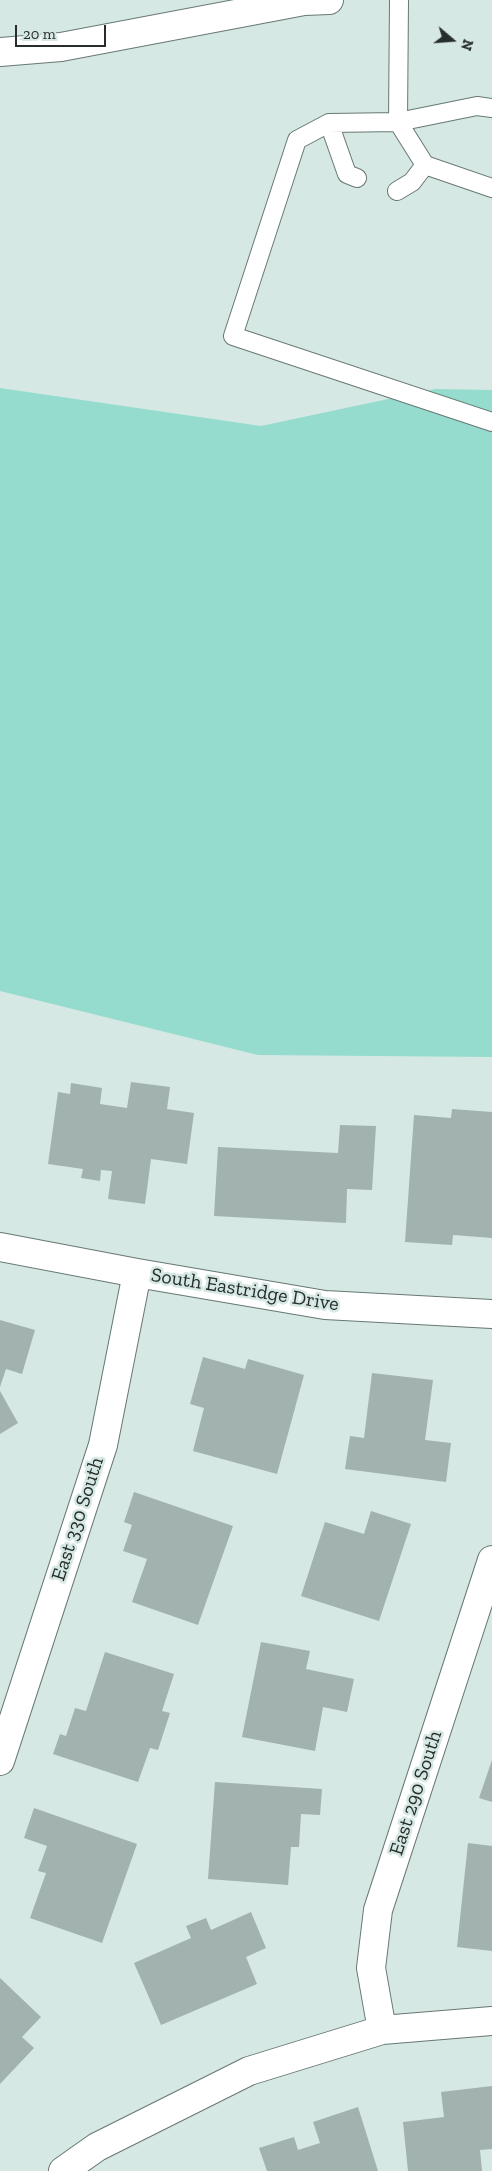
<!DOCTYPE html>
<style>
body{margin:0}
#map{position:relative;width:492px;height:2171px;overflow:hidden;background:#d6e8e4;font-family:"Zilla Slab",serif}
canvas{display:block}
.north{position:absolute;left:427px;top:15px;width:50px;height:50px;-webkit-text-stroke:4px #d6e8e4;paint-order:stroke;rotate:108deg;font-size:14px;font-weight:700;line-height:20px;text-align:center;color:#262d2b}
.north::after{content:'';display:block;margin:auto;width:18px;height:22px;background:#262d2b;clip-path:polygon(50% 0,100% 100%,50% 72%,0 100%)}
.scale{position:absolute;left:15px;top:25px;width:91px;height:22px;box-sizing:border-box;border:2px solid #262d2b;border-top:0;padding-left:6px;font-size:15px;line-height:18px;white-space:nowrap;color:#262d2b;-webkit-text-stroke:4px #d6e8e4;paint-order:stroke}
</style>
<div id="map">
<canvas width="492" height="2171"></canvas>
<div class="north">N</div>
<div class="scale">20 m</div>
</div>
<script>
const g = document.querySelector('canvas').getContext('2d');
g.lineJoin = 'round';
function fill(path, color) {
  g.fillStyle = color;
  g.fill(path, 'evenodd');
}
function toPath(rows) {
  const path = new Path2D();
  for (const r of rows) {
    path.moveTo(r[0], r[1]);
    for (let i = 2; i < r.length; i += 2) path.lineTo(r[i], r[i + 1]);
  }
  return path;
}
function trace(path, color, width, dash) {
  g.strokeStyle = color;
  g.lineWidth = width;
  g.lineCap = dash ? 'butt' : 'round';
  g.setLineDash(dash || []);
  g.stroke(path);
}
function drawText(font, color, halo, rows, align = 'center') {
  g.font = font + ' "Zilla Slab",serif';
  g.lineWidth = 5;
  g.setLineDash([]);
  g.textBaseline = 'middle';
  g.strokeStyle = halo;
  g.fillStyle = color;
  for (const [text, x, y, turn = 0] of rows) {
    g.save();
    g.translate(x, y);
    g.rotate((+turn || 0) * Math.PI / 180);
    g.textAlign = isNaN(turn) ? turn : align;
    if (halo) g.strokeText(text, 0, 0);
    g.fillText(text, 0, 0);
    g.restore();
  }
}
fill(toPath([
 [0,388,261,426,435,389,492,390,492,1057,258,1055,0,991]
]), '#95dcce');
fill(toPath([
 [131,1082,170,1087,167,1109,194,1113,187,1164,151,1159,145,1204,108,1199,112,1171,101,1170,100,1181,81,1178,83,1169,48,1164,58,1092,70,1094,71,1083,102,1088,100,1104,127,1108],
 [452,1109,492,1112,492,1238,453,1235,452,1245,405,1242,414,1115,451,1118],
 [340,1125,376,1126,372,1190,347,1189,346,1223,214,1216,218,1147,338,1153],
 [0,1320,35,1330,22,1374,6,1369,0,1387],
 [203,1357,245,1369,248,1359,304,1375,277,1474,193,1451,204,1408,190,1404],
 [372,1373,433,1380,425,1440,451,1443,446,1482,345,1469,350,1436,364,1438],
 [0,1391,18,1423,0,1434],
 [134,1492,233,1526,198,1625,132,1602,147,1559,123,1551,132,1525,124,1522],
 [371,1511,411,1524,379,1621,301,1596,325,1522,364,1534],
 [261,1642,310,1651,306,1669,354,1679,347,1712,323,1707,315,1751,242,1737],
 [105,1652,174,1674,162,1711,170,1713,158,1750,150,1748,138,1782,53,1754,60,1734,66,1736,75,1708,86,1711],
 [492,1760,492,1802,479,1798],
 [215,1782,322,1789,320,1815,301,1814,299,1847,291,1847,288,1885,208,1879],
 [34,1808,137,1844,102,1943,30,1918,46,1873,38,1871,47,1846,24,1838],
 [468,1843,492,1846,492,1951,457,1947],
 [251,1912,266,1948,246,1957,257,1984,161,2025,134,1963,191,1938,186,1926,206,1918,211,1930],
 [0,1978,41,2017,22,2037,34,2048,0,2084],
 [492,2086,492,2149,480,2150,482,2171,408,2171,403,2122,444,2117,441,2092],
 [358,2107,378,2171,267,2171,259,2148,294,2137,298,2150,320,2143,313,2122]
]), '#a1b2af');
const service = toPath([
 [399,0,398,122,425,165,492,188],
 [492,108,477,106,398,122,329,123,297,140,233,336,492,422],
 [329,123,347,174,357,178],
 [397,191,412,182,425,165]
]);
const minor = toPath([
 [0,1247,137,1273,325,1305,492,1314],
 [0,1761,103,1445,137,1273],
 [382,2030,371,1968,378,1910,492,1560],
 [63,2171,97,2147,249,2071,382,2030,492,2021]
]);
const tertiary = toPath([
 [0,52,61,47,304,1,329,0]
]);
trace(service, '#677874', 20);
trace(minor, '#677874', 30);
trace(tertiary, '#677874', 30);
trace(service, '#fff', 18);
trace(minor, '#fff', 28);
trace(tertiary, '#fff', 28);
drawText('20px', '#262d2b', '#d6e8e4', [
 ["South Eastridge Drive",245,1290,9],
 ["East 330 South",78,1519,-72],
 ["East 290 South",416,1793,-72]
]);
</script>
